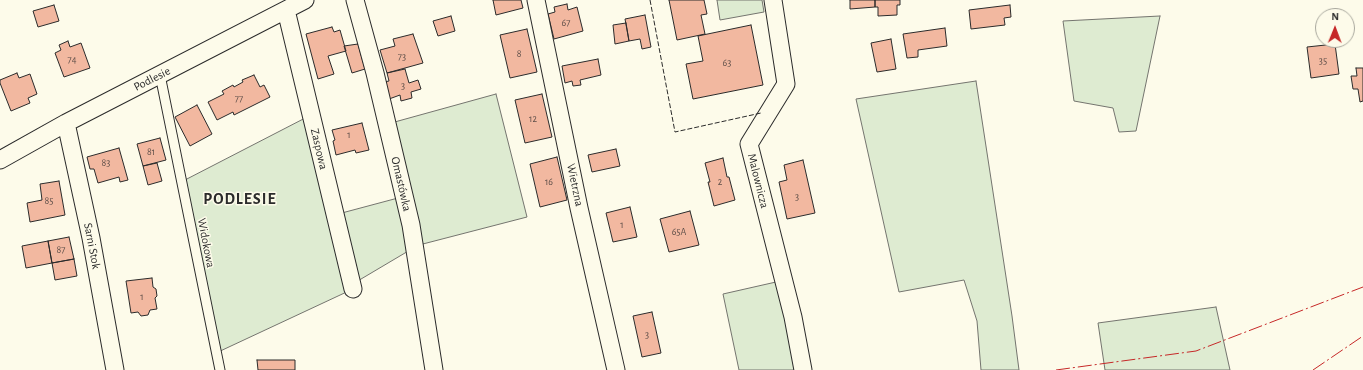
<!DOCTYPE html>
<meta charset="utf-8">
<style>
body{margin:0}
#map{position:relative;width:1363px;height:370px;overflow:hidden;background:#fdfbea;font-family:"Alegreya Sans",sans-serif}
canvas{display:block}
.north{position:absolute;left:1315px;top:8px;width:40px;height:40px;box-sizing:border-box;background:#fdfbea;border:1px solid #a9a89e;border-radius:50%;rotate:1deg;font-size:11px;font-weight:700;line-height:16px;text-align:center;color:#2b2b2b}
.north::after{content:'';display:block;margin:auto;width:14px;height:18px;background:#c62828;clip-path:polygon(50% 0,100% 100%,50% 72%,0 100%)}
</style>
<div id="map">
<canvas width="1363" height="370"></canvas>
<div class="north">N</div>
</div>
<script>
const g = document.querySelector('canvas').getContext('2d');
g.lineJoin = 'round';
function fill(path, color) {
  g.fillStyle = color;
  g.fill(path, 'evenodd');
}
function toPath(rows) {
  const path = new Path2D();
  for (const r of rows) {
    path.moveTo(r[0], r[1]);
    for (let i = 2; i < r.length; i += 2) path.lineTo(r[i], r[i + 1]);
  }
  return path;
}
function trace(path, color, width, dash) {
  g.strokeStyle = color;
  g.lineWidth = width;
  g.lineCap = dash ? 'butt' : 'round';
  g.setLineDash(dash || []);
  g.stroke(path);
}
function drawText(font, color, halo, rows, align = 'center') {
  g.font = font + ' "Alegreya Sans",sans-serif';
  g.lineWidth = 3;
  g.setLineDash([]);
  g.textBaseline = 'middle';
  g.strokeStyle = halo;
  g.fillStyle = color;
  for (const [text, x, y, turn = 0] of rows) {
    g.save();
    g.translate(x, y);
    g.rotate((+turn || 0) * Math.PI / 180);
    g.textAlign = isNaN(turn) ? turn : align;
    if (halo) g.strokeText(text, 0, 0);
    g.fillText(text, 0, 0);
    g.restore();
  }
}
const green = toPath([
 [717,0,762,0,764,12,720,20,717,0],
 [1160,16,1136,131,1119,132,1113,108,1074,101,1063,21,1160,16],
 [976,81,1012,316,1019,370,981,370,977,321,964,280,899,292,856,99,976,81],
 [496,94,527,217,419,245,391,123,496,94],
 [311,115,353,289,216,353,183,181,311,115],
 [398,198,410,250,356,282,338,214,398,198],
 [776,282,803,370,739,370,723,294,776,282],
 [1216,307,1230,370,1105,370,1098,323,1216,307]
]);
fill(green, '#deebd1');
trace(green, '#74746e', 1);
const building = toPath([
 [493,0,521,0,523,8,496,15,493,0],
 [669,0,704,0,707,14,701,15,705,34,677,40,669,0],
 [850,0,875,0,875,7,850,9,850,0],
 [875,0,900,0,900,5,897,5,897,15,878,16,878,7,875,7,875,0],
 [567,4,568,10,577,7,583,31,554,39,548,14,555,12,554,7,567,4],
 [54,5,59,21,38,27,33,11,54,5],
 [1010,5,1011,17,1004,18,1005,25,971,29,969,10,1010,5],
 [645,15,651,47,642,49,640,39,629,41,625,19,645,15],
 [451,16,455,31,438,36,433,21,451,16],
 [626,23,629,41,615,44,613,25,626,23],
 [751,25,763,85,693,99,686,64,703,61,698,36,751,25],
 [332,27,334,32,340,30,346,51,328,56,334,74,318,79,306,34,332,27],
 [945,28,947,46,918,50,918,57,907,58,903,34,945,28],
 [527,29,537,72,510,78,500,35,527,29],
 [413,34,423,63,387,73,380,50,395,46,393,39,413,34],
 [891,39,896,69,877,72,871,43,891,39],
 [68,41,70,47,81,43,90,68,64,77,55,53,61,50,59,45,68,41],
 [358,44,365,69,352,73,344,46,358,44],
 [1335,44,1339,74,1311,78,1307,47,1335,44],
 [598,59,601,75,580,80,581,85,573,86,572,81,565,83,562,66,598,59],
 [1356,68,1363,68,1363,101,1360,102,1358,89,1353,89,1351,76,1357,76,1356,68],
 [405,69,409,83,418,80,421,89,411,92,412,98,401,101,400,95,389,99,384,82,389,81,387,73,405,69],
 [17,73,19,78,30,74,37,94,28,98,30,103,11,111,0,83,0,80,17,73],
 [254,75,260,87,264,85,270,97,234,115,233,112,217,120,208,102,224,94,222,91,233,85,234,87,243,82,242,80,254,75],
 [542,94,552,137,525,143,515,100,542,94],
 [197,105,212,134,190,146,175,117,197,105],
 [362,123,369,150,356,153,355,150,336,155,333,141,335,140,332,130,362,123],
 [160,138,166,160,143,166,137,144,160,138],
 [119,148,128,180,120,182,119,177,98,183,94,169,90,169,87,157,119,148],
 [616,149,620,166,592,172,588,155,616,149],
 [557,157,567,200,540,207,530,164,557,157],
 [723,158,727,177,729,177,735,200,714,206,708,182,710,182,705,163,723,158],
 [803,160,815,213,787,219,779,182,787,180,784,165,803,160],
 [157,163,162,181,148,185,143,166,157,163],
 [59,181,65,215,30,222,27,203,42,200,40,184,59,181],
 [630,207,637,237,613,242,606,213,630,207],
 [690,211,699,245,669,252,660,219,690,211],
 [69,237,74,259,52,263,48,241,69,237],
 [48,241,52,263,26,268,22,246,48,241],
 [74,259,77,276,55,280,52,263,74,259],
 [152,278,153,287,156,289,157,296,155,298,157,309,150,310,148,315,141,316,138,312,131,313,126,281,152,278],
 [652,312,661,353,642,357,633,316,652,312],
 [257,360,295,360,295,370,258,370,257,360]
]);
fill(building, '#f2b8a0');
trace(building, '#2b2b2b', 1);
const service = toPath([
 [160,75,220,370]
]);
const minor = toPath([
 [355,0,375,73,411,225,434,370],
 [536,0,579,208,616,370],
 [773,0,786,84,749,144,793,317,803,370],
 [286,10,353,289],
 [66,123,91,238,115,370],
 [0,160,66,123,305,0]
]);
trace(service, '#2b2b2b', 11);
trace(minor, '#2b2b2b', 19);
trace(service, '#fdfbea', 9);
trace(minor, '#fdfbea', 17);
trace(toPath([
 [650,0,675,132,761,113]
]), '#2b2b2b', 1, [5, 2]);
trace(toPath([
 [1056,370,1196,351,1363,287],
 [1313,370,1363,336]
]), '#c62828', 1, [14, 3, 2, 3]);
drawText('10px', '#5d4e48', null, [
 ["67",566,23],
 ["8",519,54],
 ["73",402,57],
 ["74",72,60],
 ["35",1323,61],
 ["63",727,63],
 ["3",403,86],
 ["77",239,99],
 ["12",533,119],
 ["1",349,135],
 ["81",151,152],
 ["83",106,163],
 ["16",549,182],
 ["2",720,182],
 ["3",797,197],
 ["85",49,201],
 ["1",622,225],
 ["65A",679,232],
 ["87",61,250],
 ["1",142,297],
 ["3",647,335]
]);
drawText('12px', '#2b2b2b', '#fdfbea', [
 ["Podlesie",152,79,-27],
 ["Zaspowa",319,149,77],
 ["Malownicza",758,181,76],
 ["Omastówka",401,184,77],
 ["Wietrzna",575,185,78],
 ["Widokowa",206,243,79],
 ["Sarni Stok",92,246,79]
]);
g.letterSpacing = '1px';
drawText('bold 16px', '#2b2b2b', '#fdfbea', [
 ["PODLESIE",240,199]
]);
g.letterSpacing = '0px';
</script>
